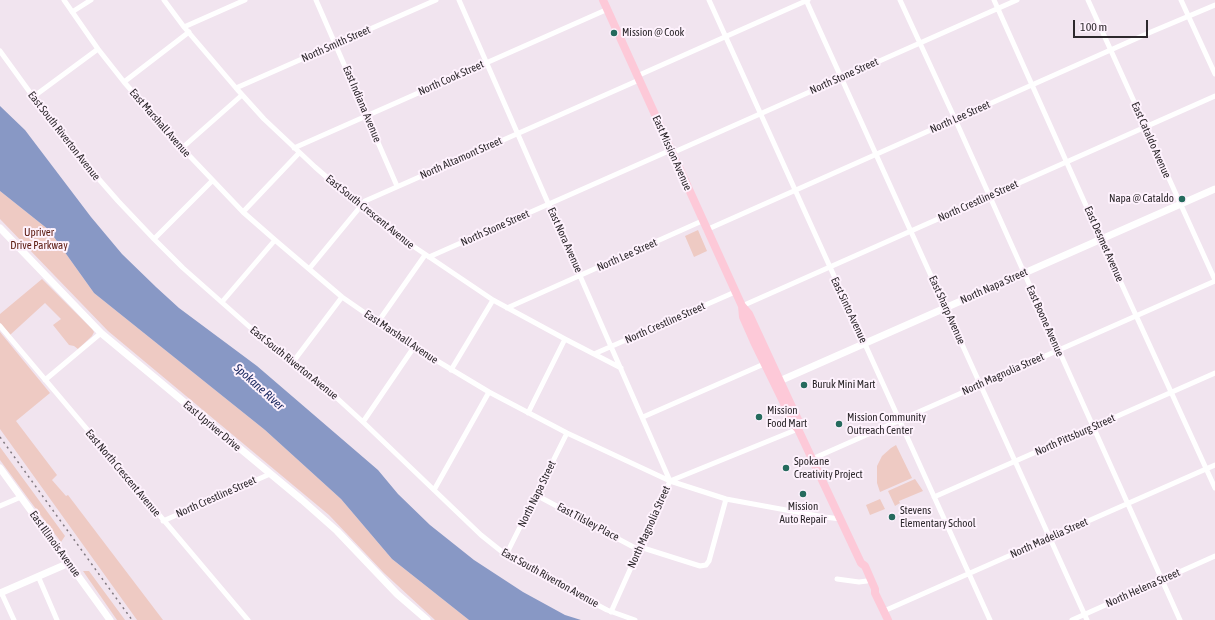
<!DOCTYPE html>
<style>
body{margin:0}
#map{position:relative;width:1215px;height:620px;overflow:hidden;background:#f1e4ef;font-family:"Asap Condensed",sans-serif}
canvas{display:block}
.scale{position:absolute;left:1073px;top:20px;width:75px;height:18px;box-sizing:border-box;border:2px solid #2d282c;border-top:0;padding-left:5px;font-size:12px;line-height:14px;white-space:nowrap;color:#2d282c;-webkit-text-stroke:3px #fef2fd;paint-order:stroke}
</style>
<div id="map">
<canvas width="1215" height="620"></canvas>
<div class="scale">100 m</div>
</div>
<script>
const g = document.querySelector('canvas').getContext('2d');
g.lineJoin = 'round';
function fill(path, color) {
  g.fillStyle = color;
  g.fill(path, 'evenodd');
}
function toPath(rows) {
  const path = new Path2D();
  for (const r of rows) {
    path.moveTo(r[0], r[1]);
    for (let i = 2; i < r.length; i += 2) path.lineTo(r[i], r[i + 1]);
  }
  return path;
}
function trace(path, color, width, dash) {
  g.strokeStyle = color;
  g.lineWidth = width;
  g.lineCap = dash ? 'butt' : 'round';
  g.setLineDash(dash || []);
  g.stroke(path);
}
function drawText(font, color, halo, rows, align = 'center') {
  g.font = font + ' "Asap Condensed",sans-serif';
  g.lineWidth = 4;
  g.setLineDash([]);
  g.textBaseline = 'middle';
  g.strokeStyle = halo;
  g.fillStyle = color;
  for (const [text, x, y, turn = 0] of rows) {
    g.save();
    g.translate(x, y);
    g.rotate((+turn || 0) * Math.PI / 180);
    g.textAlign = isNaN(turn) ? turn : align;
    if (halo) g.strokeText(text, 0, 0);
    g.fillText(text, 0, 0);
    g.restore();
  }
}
fill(toPath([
 [0,191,49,230,94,293,265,430,341,499,392,559,469,620,435,620,384,573,329,515,108,331,0,219],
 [698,230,707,251,694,257,685,236],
 [42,279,92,329,94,332,92,336,78,349,74,346,69,345,53,325,61,319,45,303,10,335,0,323,0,314],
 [0,332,50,393,16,421,57,475,52,480,66,496,68,495,163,620,137,620,0,429],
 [896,445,912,478,880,492,877,483,877,466,882,456,891,448],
 [0,447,65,536,61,542,30,501,0,460],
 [915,479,923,491,899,501,900,503,895,506,888,491],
 [880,499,885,509,870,515,866,505],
 [83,571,89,571,125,620,117,620]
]), '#eecac3');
fill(toPath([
 [0,106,25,130,91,217,122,254,156,287,179,308,257,366,378,470,398,494,430,525,474,560,523,592,565,615,581,620,469,620,392,559,341,499,265,430,94,293,49,230,0,191]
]), '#8898c5');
trace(toPath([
 [64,0,98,49,124,82,182,148,243,212,275,240,342,297,414,347,489,392,567,433,670,481,726,499,824,517,841,519],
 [164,0,184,27,236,88,264,119,315,167,360,206,410,244,493,300,565,339,621,368],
 [316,0,397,186],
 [459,0,670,481],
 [709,0,990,620],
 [806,0,1087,620],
 [900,0,955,119,1180,620],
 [994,0,1101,239,1215,488],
 [1088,0,1215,280],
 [1181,0,1215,74],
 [72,12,91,0],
 [184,27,245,0],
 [0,51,50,120,76,153,118,201,154,239,183,268,252,329,327,389,363,422,481,535,506,555,520,564,607,610,635,620],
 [637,76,808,0],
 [124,82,189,32],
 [236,88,436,0],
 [33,97,98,49],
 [182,148,242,95],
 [294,148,608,9],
 [672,153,1017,0],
 [243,212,299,153],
 [706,230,1151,32,1215,5],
 [154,239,212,181],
 [429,257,671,150],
 [309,269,365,201,639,80],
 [222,302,275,240],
 [742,306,1215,96],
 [507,308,702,221],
 [378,322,425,255],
 [0,326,248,620],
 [594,354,735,292],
 [293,362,342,297],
 [451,370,493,300],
 [45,380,101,333],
 [528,413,565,339],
 [643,417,764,364],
 [363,422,414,347],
 [812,459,1215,281],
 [434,490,489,392],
 [536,495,639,550],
 [934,497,1215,373],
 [0,506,21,497],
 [163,521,270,474],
 [640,547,700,566,706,565,709,561,726,499],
 [506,555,567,433],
 [38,576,57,620],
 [837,579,859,582,867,581],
 [1,592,14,620],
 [884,611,1215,465],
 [611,612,670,481,798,429],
 [1072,620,1215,556]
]), '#fff', 5);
trace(toPath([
 [0,228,101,333,302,500,337,531,397,594,427,620],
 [775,383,1215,189],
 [0,468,110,620],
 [0,593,69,563]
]), '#fff', 7);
trace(toPath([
 [603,0,742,306,743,317,754,342,795,426,798,429,861,563,865,566,875,589,875,593,888,620],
 [742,306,749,314,780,381,800,424,798,429]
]), '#fdc9d8', 8);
trace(toPath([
 [0,437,132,620]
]), '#80787f', 1.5, [2, 4]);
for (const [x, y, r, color] of [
 [614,33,4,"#256a5d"],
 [1182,199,4,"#256a5d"],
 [804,385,4,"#256a5d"],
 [759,417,4,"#256a5d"],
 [839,424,4,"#256a5d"],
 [786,468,4,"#256a5d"],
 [803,494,4,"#256a5d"],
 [892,517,4,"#256a5d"]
]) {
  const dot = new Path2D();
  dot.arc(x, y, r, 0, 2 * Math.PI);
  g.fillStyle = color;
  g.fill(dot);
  trace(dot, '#fef2fd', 1.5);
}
drawText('11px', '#2d282c', '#fef2fd', [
 ["Mission @ Cook",622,33],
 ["Napa @ Cataldo",1174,199,"right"],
 ["Buruk Mini Mart",812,385],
 ["Mission",767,411],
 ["Food Mart",767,424],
 ["Mission Community",847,418],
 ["Outreach Center",847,431],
 ["Spokane",794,462],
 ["Creativity Project",794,475],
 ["Mission",803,507,"center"],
 ["Auto Repair",803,520,"center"],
 ["Stevens",900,511],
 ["Elementary School",900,524]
], 'left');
drawText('11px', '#2d282c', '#fef2fd', [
 ["North Smith Street",336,44,-24],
 ["North Stone Street",844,76,-24],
 ["North Cook Street",451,78,-24],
 ["East Indiana Avenue",362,104,67],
 ["North Lee Street",960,117,-24],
 ["East Marshall Avenue",160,123,49],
 ["East South Riverton Avenue",64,136,52],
 ["East Cataldo Avenue",1151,140,66],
 ["East Mission Avenue",672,153,66],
 ["North Altamont Street",461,158,-24],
 ["North Crestline Street",978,201,-24],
 ["East South Crescent Avenue",370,212,39],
 ["North Stone Street",495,228,-24],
 ["East Nora Avenue",565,240,66],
 ["East Desmet Avenue",1104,244,66],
 ["North Lee Street",627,255,-24],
 ["North Napa Street",994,286,-24],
 ["East Sinto Avenue",849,310,65],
 ["East Sharp Avenue",947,310,66],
 ["East Boone Avenue",1045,321,66],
 ["North Crestline Street",665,323,-24],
 ["East Marshall Avenue",401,337,34],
 ["East South Riverton Avenue",294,363,39],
 ["North Magnolia Street",1003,374,-24],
 ["East Upriver Drive",212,426,40],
 ["North Pittsburg Street",1075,435,-24],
 ["East North Crescent Avenue",123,473,50],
 ["North Napa Street",537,494,-64],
 ["North Crestline Street",216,497,-24],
 ["East Tilsley Place",588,522,28],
 ["North Magnolia Street",649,527,-66],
 ["North Madelia Street",1049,538,-24],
 ["East Illinois Avenue",55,544,54],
 ["East South Riverton Avenue",550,578,29],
 ["North Helena Street",1143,588,-24]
]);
drawText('11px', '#58160c', '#fef2fd', [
 ["Upriver",39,233],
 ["Drive Parkway",39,246]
]);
drawText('italic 12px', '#1c2a61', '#fef2fd', [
 ["Spokane River",259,387,42]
]);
</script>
